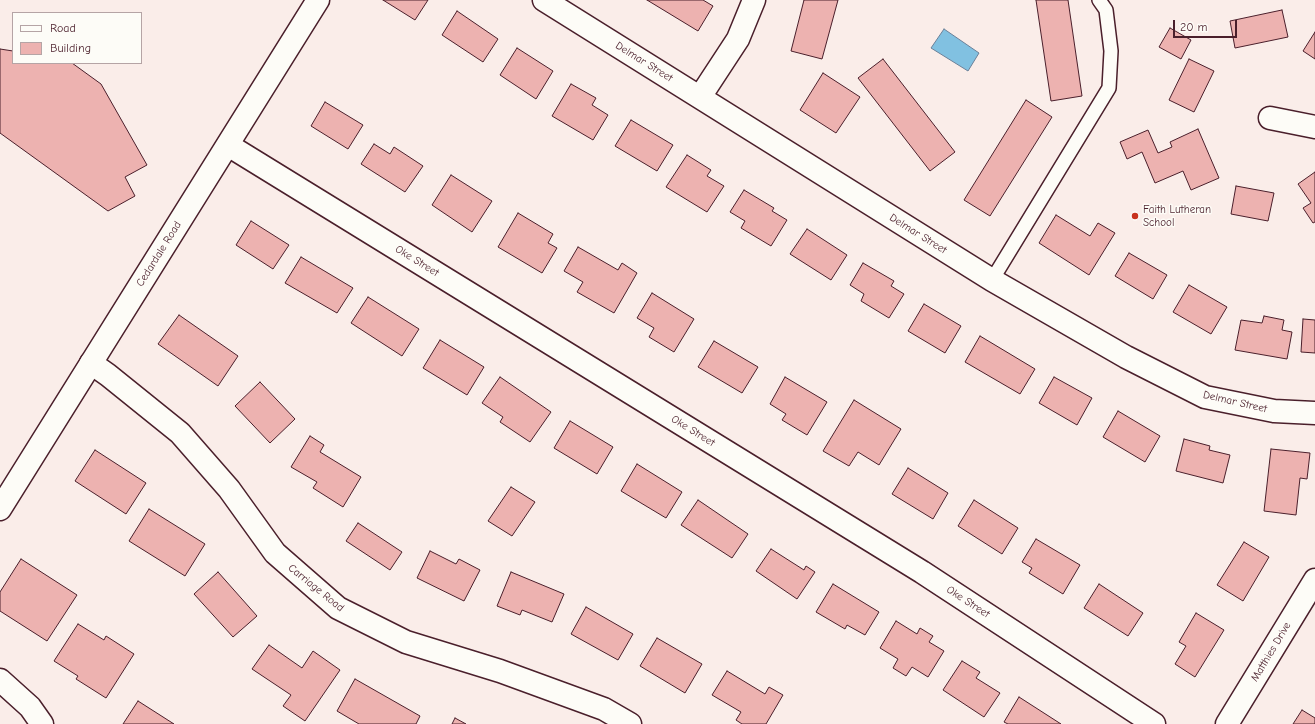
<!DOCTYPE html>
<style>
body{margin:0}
#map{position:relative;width:1315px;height:724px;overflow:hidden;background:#faede9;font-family:"Comic Neue",sans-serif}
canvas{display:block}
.legend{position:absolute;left:12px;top:12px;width:130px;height:52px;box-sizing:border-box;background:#fdfcf7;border:1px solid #b5a4a5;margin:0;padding:5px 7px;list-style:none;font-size:12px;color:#4a1f2b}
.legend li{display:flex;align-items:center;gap:8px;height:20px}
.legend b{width:20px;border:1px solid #b5a4a5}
.scale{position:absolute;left:1173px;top:20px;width:64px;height:18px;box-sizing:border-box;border:2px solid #4a1f2b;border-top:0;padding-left:5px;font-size:12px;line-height:14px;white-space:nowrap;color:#4a1f2b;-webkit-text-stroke:3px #fdfcf7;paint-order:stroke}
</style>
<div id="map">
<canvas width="1315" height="724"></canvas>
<ul class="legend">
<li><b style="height:5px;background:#fdfcf7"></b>Road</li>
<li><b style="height:11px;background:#edb2b0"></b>Building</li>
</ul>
<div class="scale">20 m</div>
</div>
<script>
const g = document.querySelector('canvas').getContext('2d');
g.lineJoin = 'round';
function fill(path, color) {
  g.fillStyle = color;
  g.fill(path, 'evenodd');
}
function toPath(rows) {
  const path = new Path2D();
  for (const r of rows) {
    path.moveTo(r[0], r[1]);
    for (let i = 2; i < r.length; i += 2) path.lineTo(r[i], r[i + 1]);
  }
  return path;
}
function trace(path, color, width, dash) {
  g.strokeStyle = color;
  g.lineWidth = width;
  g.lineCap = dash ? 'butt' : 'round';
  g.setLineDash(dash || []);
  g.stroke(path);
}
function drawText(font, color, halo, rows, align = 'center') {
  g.font = font + ' "Comic Neue",sans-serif';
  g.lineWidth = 3;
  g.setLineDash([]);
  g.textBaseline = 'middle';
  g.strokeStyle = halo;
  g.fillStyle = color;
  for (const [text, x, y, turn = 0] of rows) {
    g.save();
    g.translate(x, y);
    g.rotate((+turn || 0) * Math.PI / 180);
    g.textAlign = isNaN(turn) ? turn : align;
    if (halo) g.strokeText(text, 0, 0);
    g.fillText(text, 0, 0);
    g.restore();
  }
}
const water = toPath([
 [944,29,979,53,968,71,931,48,944,29]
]);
fill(water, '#81c1e1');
trace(water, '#6b8098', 1);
const building = toPath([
 [383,0,428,0,415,20,383,0],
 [647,0,703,0,713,6,698,31,647,0],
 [804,0,838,0,822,59,791,51,804,0],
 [1036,0,1068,0,1082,96,1051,101,1036,0],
 [1282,10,1288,37,1235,48,1230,21,1282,10],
 [457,11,498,39,483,62,442,35,457,11],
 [1170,28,1191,40,1181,59,1159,47,1170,28],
 [1315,32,1315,59,1303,51,1315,32],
 [517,48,553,71,536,99,500,75,517,48],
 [0,49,13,51,13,63,72,63,101,84,147,165,125,177,135,196,108,211,0,133,0,49],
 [883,59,955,152,930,171,858,78,883,59],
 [1189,59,1214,71,1194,112,1169,100,1189,59],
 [823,73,860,97,836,133,800,110,823,73],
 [571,84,596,98,592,105,608,115,593,140,552,116,571,84],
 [1026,100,1052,117,990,216,964,200,1026,100],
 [325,102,363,125,348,149,311,126,325,102],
 [631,120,673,145,657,171,615,146,631,120],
 [1198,129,1219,178,1191,190,1183,171,1155,183,1142,152,1127,159,1120,142,1148,130,1158,153,1172,147,1170,142,1198,129],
 [374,144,390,154,394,147,423,166,405,192,361,164,374,144],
 [687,155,711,170,707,176,724,186,707,212,666,187,687,155],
 [1315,172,1315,222,1313,223,1303,208,1311,203,1298,184,1315,172],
 [451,175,492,201,472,232,432,205,451,175],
 [1236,186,1274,193,1268,221,1231,214,1236,186],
 [744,190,774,208,772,211,787,220,771,246,741,228,745,221,730,212,744,190],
 [518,213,553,234,548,243,557,248,542,273,498,247,518,213],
 [1056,215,1090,236,1098,223,1115,233,1089,275,1039,243,1056,215],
 [251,221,289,245,273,269,236,245,251,221],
 [807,229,847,255,831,280,790,254,807,229],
 [578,247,618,270,622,263,637,273,614,313,577,292,583,282,564,271,578,247],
 [1129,253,1167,275,1153,299,1115,276,1129,253],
 [301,257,353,288,337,313,285,283,301,257],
 [863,263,894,281,891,286,904,294,889,318,861,301,864,294,850,285,863,263],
 [1189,285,1227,307,1211,334,1173,312,1189,285],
 [652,293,694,319,674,352,649,337,654,328,637,318,652,293],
 [368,297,419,329,402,356,351,323,368,297],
 [924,304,961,326,945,353,908,331,924,304],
 [179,315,238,356,218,386,158,344,179,315],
 [1264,316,1284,320,1282,330,1292,332,1287,359,1235,350,1241,320,1262,323,1264,316],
 [1303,319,1315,320,1315,353,1301,352,1303,319],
 [980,336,1035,369,1020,394,965,362,980,336],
 [440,340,484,367,467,395,423,368,440,340],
 [714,341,758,367,742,393,698,367,714,341],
 [500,377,551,412,530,442,500,422,503,417,482,403,500,377],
 [785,377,827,402,807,435,782,420,786,414,770,404,785,377],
 [1054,377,1092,398,1077,425,1039,403,1054,377],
 [260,382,295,419,270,443,235,406,260,382],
 [854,400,901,429,879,465,858,452,849,466,823,451,854,400],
 [1118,411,1160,436,1145,462,1103,437,1118,411],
 [570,421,613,447,597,474,554,448,570,421],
 [310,436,324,445,320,452,361,477,343,507,313,488,317,482,291,467,310,436],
 [1184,439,1210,446,1209,450,1230,455,1223,483,1176,471,1184,439],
 [1271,449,1310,453,1307,479,1300,478,1296,515,1264,511,1271,449],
 [95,450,146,483,126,514,75,481,95,450],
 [637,464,682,492,666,518,621,491,637,464],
 [908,468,948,493,933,519,892,494,908,468],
 [511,487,535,502,512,536,488,521,511,487],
 [698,500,748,534,732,558,681,525,698,500],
 [974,500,1018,528,1002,554,958,526,974,500],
 [149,509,205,544,185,576,129,541,149,509],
 [358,523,402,552,390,570,346,541,358,523],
 [1036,539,1080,565,1063,594,1029,573,1032,568,1022,562,1036,539],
 [1244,542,1269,557,1243,601,1217,585,1244,542],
 [771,549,804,570,806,566,815,572,797,599,756,571,771,549],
 [430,551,456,564,459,559,480,570,464,601,417,578,430,551],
 [21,559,77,595,47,641,0,611,0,592,21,559],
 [218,572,257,616,233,637,194,594,218,572],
 [511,572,564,594,552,622,522,610,520,615,497,606,511,572],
 [833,584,879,612,865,635,847,625,845,629,816,612,833,584],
 [1099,584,1143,613,1128,636,1084,608,1099,584],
 [586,607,633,634,618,660,571,634,586,607],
 [1196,613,1224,630,1195,677,1175,664,1186,646,1179,642,1196,613],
 [896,621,917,634,920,628,933,636,929,642,944,651,928,677,912,667,906,676,893,668,898,659,880,648,896,621],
 [78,624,104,640,106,636,134,654,106,698,76,679,78,676,54,661,78,624],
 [657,638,702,664,685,693,640,666,657,638],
 [269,645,302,668,313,651,340,670,305,721,283,706,291,695,252,669,269,645],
 [962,661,980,672,976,678,1000,693,984,717,943,690,962,661],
 [727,671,765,694,769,687,783,695,766,724,742,724,736,720,741,712,712,695,727,671],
 [355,679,420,716,416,724,359,724,337,711,355,679],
 [1019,697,1061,724,1008,724,1004,722,1019,697],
 [138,701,174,724,123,724,138,701],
 [1302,710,1315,718,1315,724,1293,724,1302,710],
 [455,718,466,724,452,724,455,718]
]);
fill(building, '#edb2b0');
trace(building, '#4a1f2b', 1);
const service = toPath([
 [992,280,1109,88,1111,51,1106,10,1099,0]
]);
const minor = toPath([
 [544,0,992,280,1126,357,1205,397,1274,411,1315,413],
 [700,97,738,39,754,0],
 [1270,118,1315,127],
 [228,145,922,572,1154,724],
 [91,363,108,375,180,433,229,489,275,553,338,608,406,642,500,671,604,709,630,724],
 [0,680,30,707,42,724],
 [1227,724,1315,580]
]);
const tertiary = toPath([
 [0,509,318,0]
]);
trace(service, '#4a1f2b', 16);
trace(minor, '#4a1f2b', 25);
trace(tertiary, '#4a1f2b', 25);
trace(service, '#fdfcf7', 13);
trace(minor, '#fdfcf7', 22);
trace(tertiary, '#fdfcf7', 22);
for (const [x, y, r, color] of [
 [1135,216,4,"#c8321e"]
]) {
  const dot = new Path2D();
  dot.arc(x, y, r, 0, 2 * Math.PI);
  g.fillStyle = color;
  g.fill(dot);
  trace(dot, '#fdfcf7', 1.5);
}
drawText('11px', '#4a1f2b', '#fdfcf7', [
 ["Delmar Street",644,62,32],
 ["Delmar Street",918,234,32],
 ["Cedardale Road",159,254,-58],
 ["Oke Street",417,261,32],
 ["Delmar Street",1235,402,13],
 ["Oke Street",693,431,32],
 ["Carriage Road",316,588,39],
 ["Oke Street",968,602,33],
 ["Matthies Drive",1271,652,-59]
]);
drawText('11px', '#4a1f2b', '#fdfcf7', [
 ["Faith Lutheran",1143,210],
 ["School",1143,223]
], 'left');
</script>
